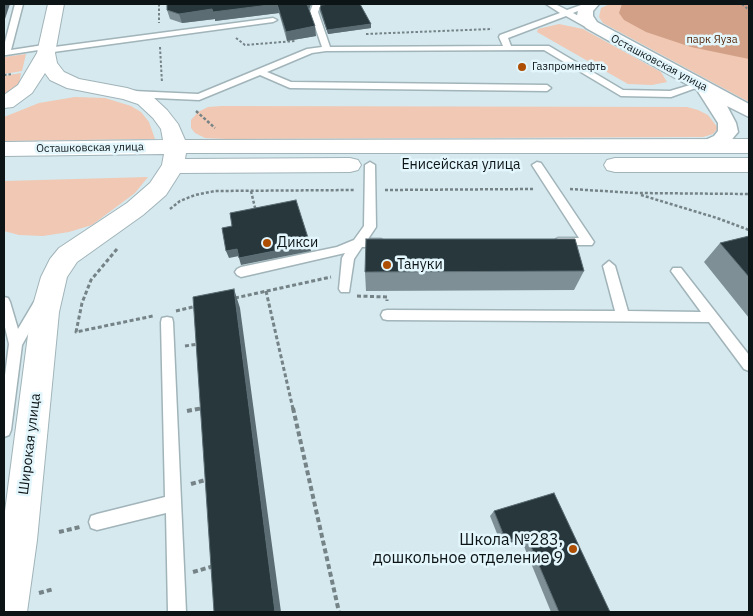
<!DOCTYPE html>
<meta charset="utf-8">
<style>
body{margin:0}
#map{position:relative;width:753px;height:616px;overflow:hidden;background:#d5e9ef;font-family:"IBM Plex Sans",sans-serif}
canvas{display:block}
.frame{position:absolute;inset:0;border:5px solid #0d1416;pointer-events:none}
</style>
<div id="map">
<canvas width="753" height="616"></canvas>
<div class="frame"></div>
</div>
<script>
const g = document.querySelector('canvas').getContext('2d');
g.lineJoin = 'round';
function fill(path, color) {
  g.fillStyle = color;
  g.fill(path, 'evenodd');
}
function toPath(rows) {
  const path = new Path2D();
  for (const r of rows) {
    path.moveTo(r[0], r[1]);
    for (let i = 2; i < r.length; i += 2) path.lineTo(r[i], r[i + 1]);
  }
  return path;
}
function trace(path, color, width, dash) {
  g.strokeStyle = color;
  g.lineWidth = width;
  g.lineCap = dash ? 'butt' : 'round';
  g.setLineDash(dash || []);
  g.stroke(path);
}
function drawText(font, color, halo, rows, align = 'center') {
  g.font = font + ' "IBM Plex Sans",sans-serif';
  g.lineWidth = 5;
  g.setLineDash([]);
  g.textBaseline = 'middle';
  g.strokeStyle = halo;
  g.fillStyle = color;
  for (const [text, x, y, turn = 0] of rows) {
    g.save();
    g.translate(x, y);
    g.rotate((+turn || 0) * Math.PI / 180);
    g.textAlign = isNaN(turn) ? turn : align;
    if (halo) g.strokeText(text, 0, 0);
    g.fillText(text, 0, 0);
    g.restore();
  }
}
fill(toPath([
 [610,4,749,4,749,102,603,23,599,17,601,8],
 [559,24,583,29,661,72,667,82,652,85,628,84,537,32,538,29],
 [26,54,22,71,4,74,4,57],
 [21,73,19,84,13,91,4,95,4,76],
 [75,97,105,98,131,106,141,112,149,122,155,139,4,141,4,117,39,103],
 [222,106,687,107,698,110,708,115,718,128,713,134,703,137,226,139,205,138,195,133,191,128,191,120,198,112,208,107],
 [148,177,135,193,92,225,69,232,43,236,19,235,4,231,4,181]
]), '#f0c8b3');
fill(toPath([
 [622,4,749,4,749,59,691,47,646,32,624,20,619,13]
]), '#d1a086');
const lane = toPath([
 [15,4,23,4,11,50,50,44,51,46,47,48,273,18,277,20,273,22,46,53,42,51,45,49,6,55,4,55,4,46,15,4],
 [313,4,321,4,318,12,330,47,503,46,499,37,500,35,560,13,546,4,555,4,567,10,584,4,594,4,573,13,597,26,597,30,591,30,566,16,508,38,511,46,549,46,623,90,670,91,700,82,704,85,671,97,621,96,544,50,326,51,312,53,267,72,291,82,547,85,551,88,547,91,290,88,260,75,199,100,133,97,129,94,133,91,198,94,307,49,322,47,310,12,313,4],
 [370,162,375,165,376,227,368,239,381,239,387,243,381,247,362,247,354,259,349,292,341,292,339,289,342,258,345,253,241,277,237,275,235,272,237,269,241,267,337,247,354,240,364,226,365,165,370,162],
 [537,162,541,163,592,239,594,242,592,245,554,245,552,242,558,238,579,238,532,165,537,162],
 [609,261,615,266,628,311,701,312,671,271,673,268,681,268,749,355,749,371,744,369,709,322,387,320,383,319,381,315,383,311,387,310,615,311,603,266,609,261],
 [4,297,8,298,10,302,18,329,34,302,38,301,42,302,44,306,22,345,11,430,9,435,4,437,4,383,9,344,4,323,4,297],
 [167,317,172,318,173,322,186,612,168,612,166,513,97,530,91,528,89,522,91,516,97,514,165,497,161,322,162,318,167,317]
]);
const street = toPath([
 [584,4,599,4,593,11,593,16,597,22,749,104,749,117,727,106,736,123,738,132,728,144,708,152,701,150,698,146,701,142,714,136,718,131,718,123,697,90,586,28,577,16,578,10,584,4]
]);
const secondary = toPath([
 [48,4,64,4,55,53,57,63,64,72,79,79,127,88,152,96,167,110,178,124,185,140,749,139,749,153,186,153,185,159,350,158,358,160,361,165,358,170,350,172,180,173,166,195,143,215,77,262,67,277,59,312,37,540,27,612,4,612,4,519,31,312,41,277,50,259,59,248,127,203,150,183,162,165,164,154,4,156,4,142,163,140,161,129,153,118,138,104,123,99,67,88,50,80,45,73,32,93,13,107,4,108,4,95,18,85,37,53,48,4],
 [615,158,749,158,749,172,615,172,607,170,604,165,607,160,615,158]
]);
trace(lane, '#a1b4b9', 3);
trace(street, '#a1b4b9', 3);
trace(secondary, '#a1b4b9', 2);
trace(toPath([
 [159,4,159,23],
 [742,4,749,10],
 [366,34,492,29],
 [236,38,245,45,295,41],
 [160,47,162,83],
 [4,75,13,74]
]), '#758286', 2, [2.5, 2]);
trace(toPath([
 [196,111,215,128],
 [570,189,636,193,749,194],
 [385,190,534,189],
 [251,191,256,212],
 [641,195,717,218,749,230],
 [170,209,180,201,195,195,215,191,354,190]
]), '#758286', 2.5, [3, 2]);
trace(toPath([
 [117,249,91,280,82,303,76,332,153,316],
 [266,291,293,409],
 [357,296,387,297,387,301],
 [235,298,331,277],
 [176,311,197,306],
 [185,346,198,344],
 [199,409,203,408]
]), '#758286', 3, [4, 2.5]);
trace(toPath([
 [293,408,339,612],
 [187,411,203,408],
 [191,484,209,479],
 [59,532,80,527],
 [193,572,214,566],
 [39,593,54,589]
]), '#758286', 4, [5, 3]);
fill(lane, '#fff');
fill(street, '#fff');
fill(secondary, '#fff');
fill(toPath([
 [311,4,309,9,316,36,287,41,279,13,215,21,215,19,182,23,170,19,167,10],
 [320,8,371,28,328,34,320,12],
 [749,236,749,318,704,262,720,243],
 [584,271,574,290,366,291,365,272],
 [554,493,610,612,551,612,521,539,502,546,490,516,494,511]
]), '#7e9096');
fill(toPath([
 [6,4,10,4,4,22,4,12],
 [277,4,279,13,215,21,215,19,182,23,179,14,212,9],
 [307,4,311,4,308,13],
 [371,24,371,28,328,34,327,30],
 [315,26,316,36,287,41,286,32],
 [310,244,311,251,241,265,239,258],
 [237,249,239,256,229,258,226,251],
 [234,289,240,308,281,612,275,612],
 [526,535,521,539,502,546,506,541]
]), '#5b6c72');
const building = toPath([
 [4,4,6,4,4,12,4,4],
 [167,4,307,4,315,26,286,32,277,4,213,12,212,9,179,14,167,10,167,4],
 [330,4,360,4,371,24,327,30,320,8,321,5,330,4],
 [296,200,310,244,239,258,237,249,226,251,222,228,232,226,230,213,296,200],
 [749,236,749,277,720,243,749,236],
 [366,239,575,239,584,271,365,272,366,239],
 [234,289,275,612,214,612,193,297,234,289],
 [554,493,610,612,559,612,526,535,506,541,494,511,554,493]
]);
fill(building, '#27373c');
trace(building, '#5b6c72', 1);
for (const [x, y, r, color] of [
 [522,67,5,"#ad4e02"],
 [267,243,5,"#ad4e02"],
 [387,265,5,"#ad4e02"],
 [573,549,5,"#ad4e02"]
]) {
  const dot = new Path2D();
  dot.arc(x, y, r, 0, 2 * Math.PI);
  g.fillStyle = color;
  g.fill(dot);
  trace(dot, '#e2f6fc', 2);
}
drawText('11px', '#56280b', '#e2f6fc', [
 ["парк Яуза",712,40]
]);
drawText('11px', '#0d1416', '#e2f6fc', [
 ["Осташковская улица",659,63,28],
 ["Осташковская улица",90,148,-1]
]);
drawText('11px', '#0d1416', '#e2f6fc', [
 ["Газпромнефть",532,67]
], 'left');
drawText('14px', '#0d1416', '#e2f6fc', [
 ["Енисейская улица",461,165],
 ["Широкая улица",30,444,-83]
]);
drawText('14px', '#0d1416', '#e2f6fc', [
 ["Дикси",277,243],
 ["Тануки",397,265]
], 'left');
drawText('16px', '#0d1416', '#e2f6fc', [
 ["Школа №283,",563,540],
 ["дошкольное отделение 9",563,558]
], 'right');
</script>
